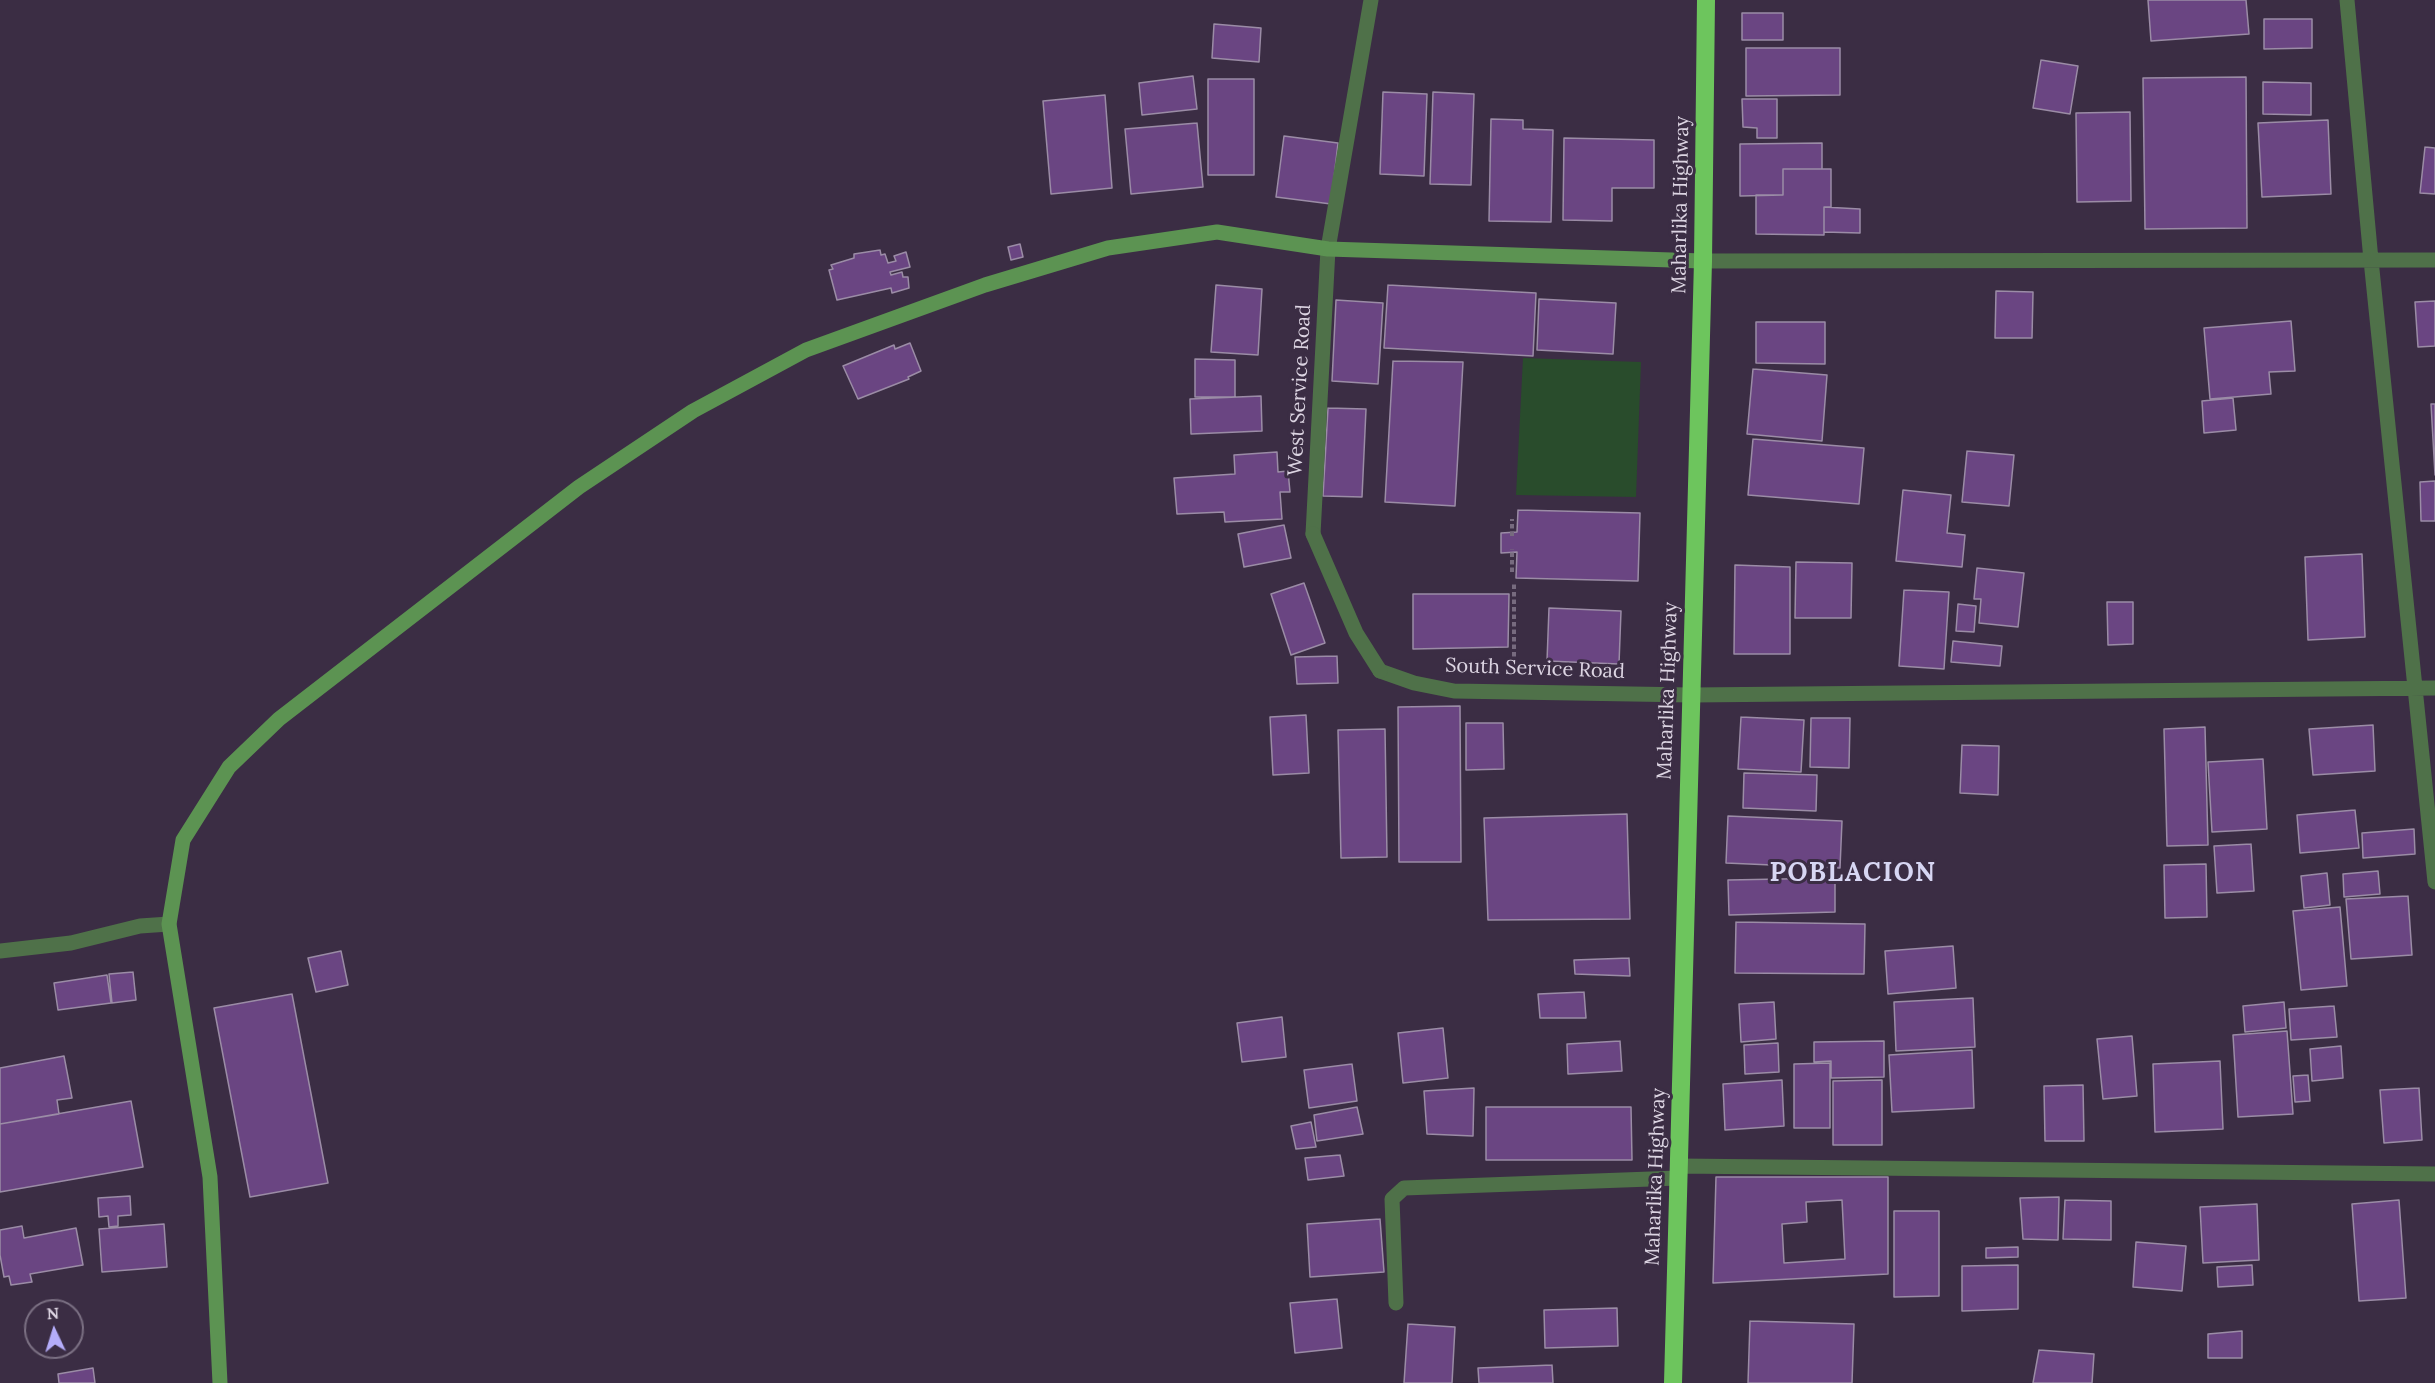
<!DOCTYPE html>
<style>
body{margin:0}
#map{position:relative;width:2435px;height:1383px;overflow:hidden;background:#3b2d44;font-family:Lora,serif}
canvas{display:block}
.north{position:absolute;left:24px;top:1299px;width:60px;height:60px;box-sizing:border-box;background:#3b2d44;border:2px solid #7b7083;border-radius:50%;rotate:356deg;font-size:16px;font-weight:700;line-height:24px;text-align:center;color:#dcd4e2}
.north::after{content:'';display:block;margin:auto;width:21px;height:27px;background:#b4acf9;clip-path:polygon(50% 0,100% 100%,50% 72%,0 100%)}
</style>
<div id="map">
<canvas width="2435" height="1383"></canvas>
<div class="north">N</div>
</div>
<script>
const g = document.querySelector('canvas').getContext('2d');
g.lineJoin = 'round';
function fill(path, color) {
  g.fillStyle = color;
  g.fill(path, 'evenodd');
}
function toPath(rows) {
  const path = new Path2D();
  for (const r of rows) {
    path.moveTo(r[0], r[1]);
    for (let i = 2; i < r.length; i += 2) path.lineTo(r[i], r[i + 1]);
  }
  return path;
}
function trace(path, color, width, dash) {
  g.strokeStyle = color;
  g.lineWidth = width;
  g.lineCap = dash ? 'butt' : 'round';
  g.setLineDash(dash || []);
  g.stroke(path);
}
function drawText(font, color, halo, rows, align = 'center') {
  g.font = font + ' Lora,serif';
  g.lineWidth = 6;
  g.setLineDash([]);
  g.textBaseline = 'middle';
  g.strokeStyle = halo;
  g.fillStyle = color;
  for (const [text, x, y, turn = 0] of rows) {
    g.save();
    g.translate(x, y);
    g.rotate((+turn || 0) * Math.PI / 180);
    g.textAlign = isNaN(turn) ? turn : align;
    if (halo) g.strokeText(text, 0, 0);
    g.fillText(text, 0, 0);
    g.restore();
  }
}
fill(toPath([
 [1523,358,1641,362,1636,497,1516,495]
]), '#294c2c');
const building = toPath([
 [2148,0,2246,0,2249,34,2151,41,2148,0],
 [1742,13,1783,13,1783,40,1742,40,1742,13],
 [2264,19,2312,19,2312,48,2264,49,2264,19],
 [1214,24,1261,28,1259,62,1212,58,1214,24],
 [1746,48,1840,48,1840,95,1746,96,1746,48],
 [2041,60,2078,66,2070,114,2033,108,2041,60],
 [1193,76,1197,109,1142,115,1139,83,1193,76],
 [2246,77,2247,228,2145,229,2143,78,2246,77],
 [1208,79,1254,79,1254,175,1208,175,1208,79],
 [2263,82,2311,83,2311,115,2263,114,2263,82],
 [1383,92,1427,94,1424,176,1380,174,1383,92],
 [1433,92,1474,94,1471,185,1430,184,1433,92],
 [1105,95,1112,188,1051,194,1043,101,1105,95],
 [1742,99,1777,99,1777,138,1757,138,1757,128,1743,127,1742,99],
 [2130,112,2131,201,2077,202,2076,113,2130,112],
 [1491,119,1523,120,1523,129,1553,130,1551,222,1489,221,1491,119],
 [2328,120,2331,194,2262,197,2258,123,2328,120],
 [1197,123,1203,187,1131,194,1125,129,1197,123],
 [1284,136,1338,143,1331,204,1276,197,1284,136],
 [1564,138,1654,140,1654,188,1612,188,1612,221,1563,220,1564,138],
 [1822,143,1822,169,1783,169,1783,195,1740,196,1740,144,1822,143],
 [2425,147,2435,148,2435,194,2420,193,2425,147],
 [1783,169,1831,169,1831,207,1824,207,1824,235,1756,234,1756,195,1783,195,1783,169],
 [1824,207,1860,209,1860,233,1824,232,1824,207],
 [1020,244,1023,257,1011,260,1008,247,1020,244],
 [880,250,881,255,885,254,888,263,896,261,894,256,906,252,910,267,890,272,891,275,902,272,903,277,908,277,909,288,892,293,891,288,837,300,829,270,833,269,831,265,854,258,854,254,880,250],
 [1216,285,1262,289,1258,355,1211,352,1216,285],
 [1388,285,1536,293,1533,356,1384,348,1388,285],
 [1996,291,2033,292,2032,338,1995,338,1996,291],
 [1539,299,1616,303,1613,354,1537,350,1539,299],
 [1336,300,1383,303,1378,384,1332,381,1336,300],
 [2435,301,2435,346,2418,347,2415,302,2435,301],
 [2291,321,2295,371,2269,372,2271,394,2210,399,2204,328,2291,321],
 [1756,322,1825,322,1825,364,1756,363,1756,322],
 [910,343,921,371,908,377,909,379,858,399,843,366,894,345,895,349,910,343],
 [1195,359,1235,360,1235,397,1195,397,1195,359],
 [1393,361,1463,362,1455,506,1385,502,1393,361],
 [1753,369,1827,375,1822,441,1747,434,1753,369],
 [1261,396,1262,431,1191,434,1190,399,1261,396],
 [2233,398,2236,430,2204,433,2202,401,2233,398],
 [2431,404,2435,404,2435,475,2431,404],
 [1328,408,1366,409,1362,497,1323,496,1328,408],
 [1753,439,1864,448,1859,504,1748,495,1753,439],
 [1967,451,2014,455,2009,506,1962,502,1967,451],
 [1277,452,1278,472,1288,471,1290,492,1280,492,1282,519,1225,522,1224,512,1177,514,1174,478,1235,474,1234,455,1277,452],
 [2435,481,2435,521,2421,521,2420,482,2435,481],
 [1903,490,1951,495,1947,533,1965,535,1962,567,1896,561,1903,490],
 [1518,510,1640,513,1638,581,1516,578,1517,552,1501,553,1501,533,1517,532,1518,510],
 [1284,525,1291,558,1244,567,1238,534,1284,525],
 [2362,554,2365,637,2308,640,2305,557,2362,554],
 [1796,562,1852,563,1851,618,1795,618,1796,562],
 [1735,565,1790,567,1790,654,1734,654,1735,565],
 [1977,568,2024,573,2018,627,1979,623,1981,599,1974,599,1977,568],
 [1304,583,1325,643,1291,655,1271,594,1304,583],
 [1904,590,1949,592,1944,669,1899,666,1904,590],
 [1413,594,1509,594,1508,647,1413,649,1413,594],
 [2107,602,2133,602,2133,644,2108,645,2107,602],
 [1958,604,1976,606,1974,632,1956,631,1958,604],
 [1549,608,1621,611,1619,664,1547,661,1549,608],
 [1953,641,2002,646,2000,666,1951,662,1953,641],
 [1337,656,1338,683,1297,684,1295,657,1337,656],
 [1460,706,1461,862,1399,862,1398,707,1460,706],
 [1306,715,1309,773,1273,775,1270,717,1306,715],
 [1741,717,1804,720,1801,772,1738,769,1741,717],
 [1811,718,1850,718,1849,768,1810,767,1811,718],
 [1466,723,1503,723,1504,769,1466,770,1466,723],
 [2373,725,2375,771,2313,775,2309,729,2373,725],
 [2205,727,2208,845,2167,846,2164,729,2205,727],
 [1385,729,1387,857,1341,858,1338,730,1385,729],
 [1962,745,1999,746,1998,795,1960,793,1962,745],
 [2263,759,2267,829,2212,832,2208,762,2263,759],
 [1744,773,1817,775,1816,811,1743,808,1744,773],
 [2355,810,2359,848,2300,853,2297,815,2355,810],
 [1627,814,1630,919,1488,920,1484,818,1627,814],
 [1728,816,1842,821,1840,868,1726,863,1728,816],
 [2414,829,2415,854,2363,858,2362,833,2414,829],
 [2251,844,2254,891,2217,893,2214,846,2251,844],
 [2206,864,2207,917,2165,918,2164,865,2206,864],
 [2378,871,2380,894,2344,897,2343,874,2378,871],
 [2327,873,2330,905,2304,908,2301,876,2327,873],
 [1835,878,1835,912,1729,915,1728,880,1835,878],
 [2408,896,2412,955,2351,959,2346,899,2408,896],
 [2340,907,2347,986,2301,990,2293,911,2340,907],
 [1736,922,1865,924,1864,974,1735,973,1736,922],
 [1953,946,1956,988,1888,994,1885,951,1953,946],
 [341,951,348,985,316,992,308,958,341,951],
 [1629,958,1630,976,1575,974,1574,960,1629,958],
 [133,972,136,1000,112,1003,109,974,133,972],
 [107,975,111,1003,58,1010,54,983,107,975],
 [1584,992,1586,1018,1540,1018,1538,994,1584,992],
 [292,994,328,1183,250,1197,214,1008,292,994],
 [1973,998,1975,1047,1896,1051,1894,1002,1973,998],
 [1774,1002,1776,1039,1741,1042,1739,1004,1774,1002],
 [2284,1002,2286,1028,2245,1032,2243,1006,2284,1002],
 [2334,1006,2337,1037,2291,1040,2289,1009,2334,1006],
 [1282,1017,1286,1057,1242,1062,1237,1023,1282,1017],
 [1443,1028,1448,1078,1403,1083,1398,1033,1443,1028],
 [2287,1031,2293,1114,2238,1117,2233,1035,2287,1031],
 [2132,1036,2137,1096,2103,1099,2097,1039,2132,1036],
 [1620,1041,1622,1071,1568,1074,1567,1044,1620,1041],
 [1884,1041,1884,1077,1831,1078,1831,1061,1814,1062,1814,1042,1884,1041],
 [1778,1043,1779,1072,1745,1074,1744,1045,1778,1043],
 [2341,1046,2343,1078,2312,1081,2310,1049,2341,1046],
 [1972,1050,1974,1108,1892,1112,1889,1055,1972,1050],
 [64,1056,72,1098,57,1100,59,1114,0,1124,0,1068,64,1056],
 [2220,1061,2223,1129,2155,1132,2153,1064,2220,1061],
 [1830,1063,1830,1128,1794,1128,1794,1064,1830,1063],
 [1352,1064,1357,1101,1309,1108,1304,1070,1352,1064],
 [2308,1075,2310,1101,2295,1102,2293,1076,2308,1075],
 [1782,1080,1784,1126,1725,1130,1723,1084,1782,1080],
 [1882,1080,1882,1145,1833,1145,1833,1081,1882,1080],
 [2083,1085,2084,1141,2045,1141,2044,1086,2083,1085],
 [1474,1088,1473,1136,1427,1134,1424,1091,1474,1088],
 [2419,1088,2422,1140,2384,1143,2380,1090,2419,1088],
 [131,1101,143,1167,0,1192,0,1124,131,1101],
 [1357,1107,1363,1134,1317,1141,1314,1115,1357,1107],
 [1486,1107,1631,1107,1632,1160,1486,1160,1486,1107],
 [1311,1122,1316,1147,1296,1149,1291,1126,1311,1122],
 [1340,1155,1344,1176,1308,1180,1305,1158,1340,1155],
 [1716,1177,1888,1177,1888,1274,1713,1283,1716,1177],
 [130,1196,131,1215,118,1216,118,1226,109,1227,108,1216,99,1217,98,1198,130,1196],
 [2059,1197,2058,1240,2023,1239,2020,1198,2059,1197],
 [1842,1200,1845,1259,1784,1263,1782,1224,1807,1222,1806,1202,1842,1200],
 [2065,1200,2111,1201,2111,1240,2063,1239,2065,1200],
 [2399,1200,2406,1298,2359,1301,2352,1204,2399,1200],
 [2257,1204,2259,1260,2203,1263,2200,1207,2257,1204],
 [1894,1211,1939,1211,1939,1296,1894,1297,1894,1211],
 [1380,1219,1384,1272,1310,1277,1307,1224,1380,1219],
 [164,1224,167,1267,102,1272,99,1229,164,1224],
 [22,1226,24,1238,76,1228,83,1265,30,1274,32,1282,11,1285,9,1276,4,1277,0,1255,0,1230,22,1226],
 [2136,1242,2186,1246,2182,1291,2133,1287,2136,1242],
 [2018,1247,2018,1257,1986,1258,1986,1248,2018,1247],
 [2018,1265,2018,1309,1962,1311,1962,1266,2018,1265],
 [2252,1265,2253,1285,2218,1287,2217,1267,2252,1265],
 [1337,1299,1342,1348,1295,1353,1290,1303,1337,1299],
 [1617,1308,1618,1346,1545,1348,1544,1310,1617,1308],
 [1750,1321,1854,1324,1852,1383,1748,1383,1750,1321],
 [1408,1324,1455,1327,1452,1383,1404,1383,1408,1324],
 [2242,1331,2242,1358,2208,1358,2208,1334,2242,1331],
 [2039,1350,2094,1354,2092,1383,2033,1383,2039,1350],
 [1552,1365,1553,1383,1479,1383,1478,1368,1552,1365],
 [93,1368,95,1383,59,1383,58,1374,93,1368]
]);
fill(building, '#6a4582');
trace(building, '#9b8ca6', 1.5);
trace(toPath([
 [1512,536,1512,519],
 [1512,572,1512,549],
 [1514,664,1514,584]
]), '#776b7f', 4, [4.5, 3]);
trace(toPath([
 [1313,534,1328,249],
 [1380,671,1414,683,1454,691,1691,695]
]), '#4f7149', 15);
trace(toPath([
 [2347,0,2371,260,2435,882],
 [1328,249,1371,0],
 [1703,261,2435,260],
 [1313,534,1356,633,1380,671],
 [1691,695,2435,688],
 [0,951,71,943,140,926,169,924],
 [1679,1166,2435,1174],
 [1396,1303,1392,1199,1404,1188,1678,1178]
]), '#4f7149', 15);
trace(toPath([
 [220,1383,210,1177,169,924,183,840,229,767,279,719,579,487,693,411,806,350,985,285,1108,248,1217,232,1328,249,1703,261]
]), '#5c9352', 15);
trace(toPath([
 [1673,1383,1703,261,1706,0]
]), '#6dc55d', 18);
drawText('20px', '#dcd4e2', '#3b2d44', [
 ["Maharlika Highway",1681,205,-89],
 ["West Service Road",1300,390,-87],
 ["South Service Road",1535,669,2],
 ["Maharlika Highway",1668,691,-88],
 ["Maharlika Highway",1656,1177,-88]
]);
g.letterSpacing = '1.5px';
drawText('bold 26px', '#d7d6f3', '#3b2d44', [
 ["POBLACION",1853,874]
]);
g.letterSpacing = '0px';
</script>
